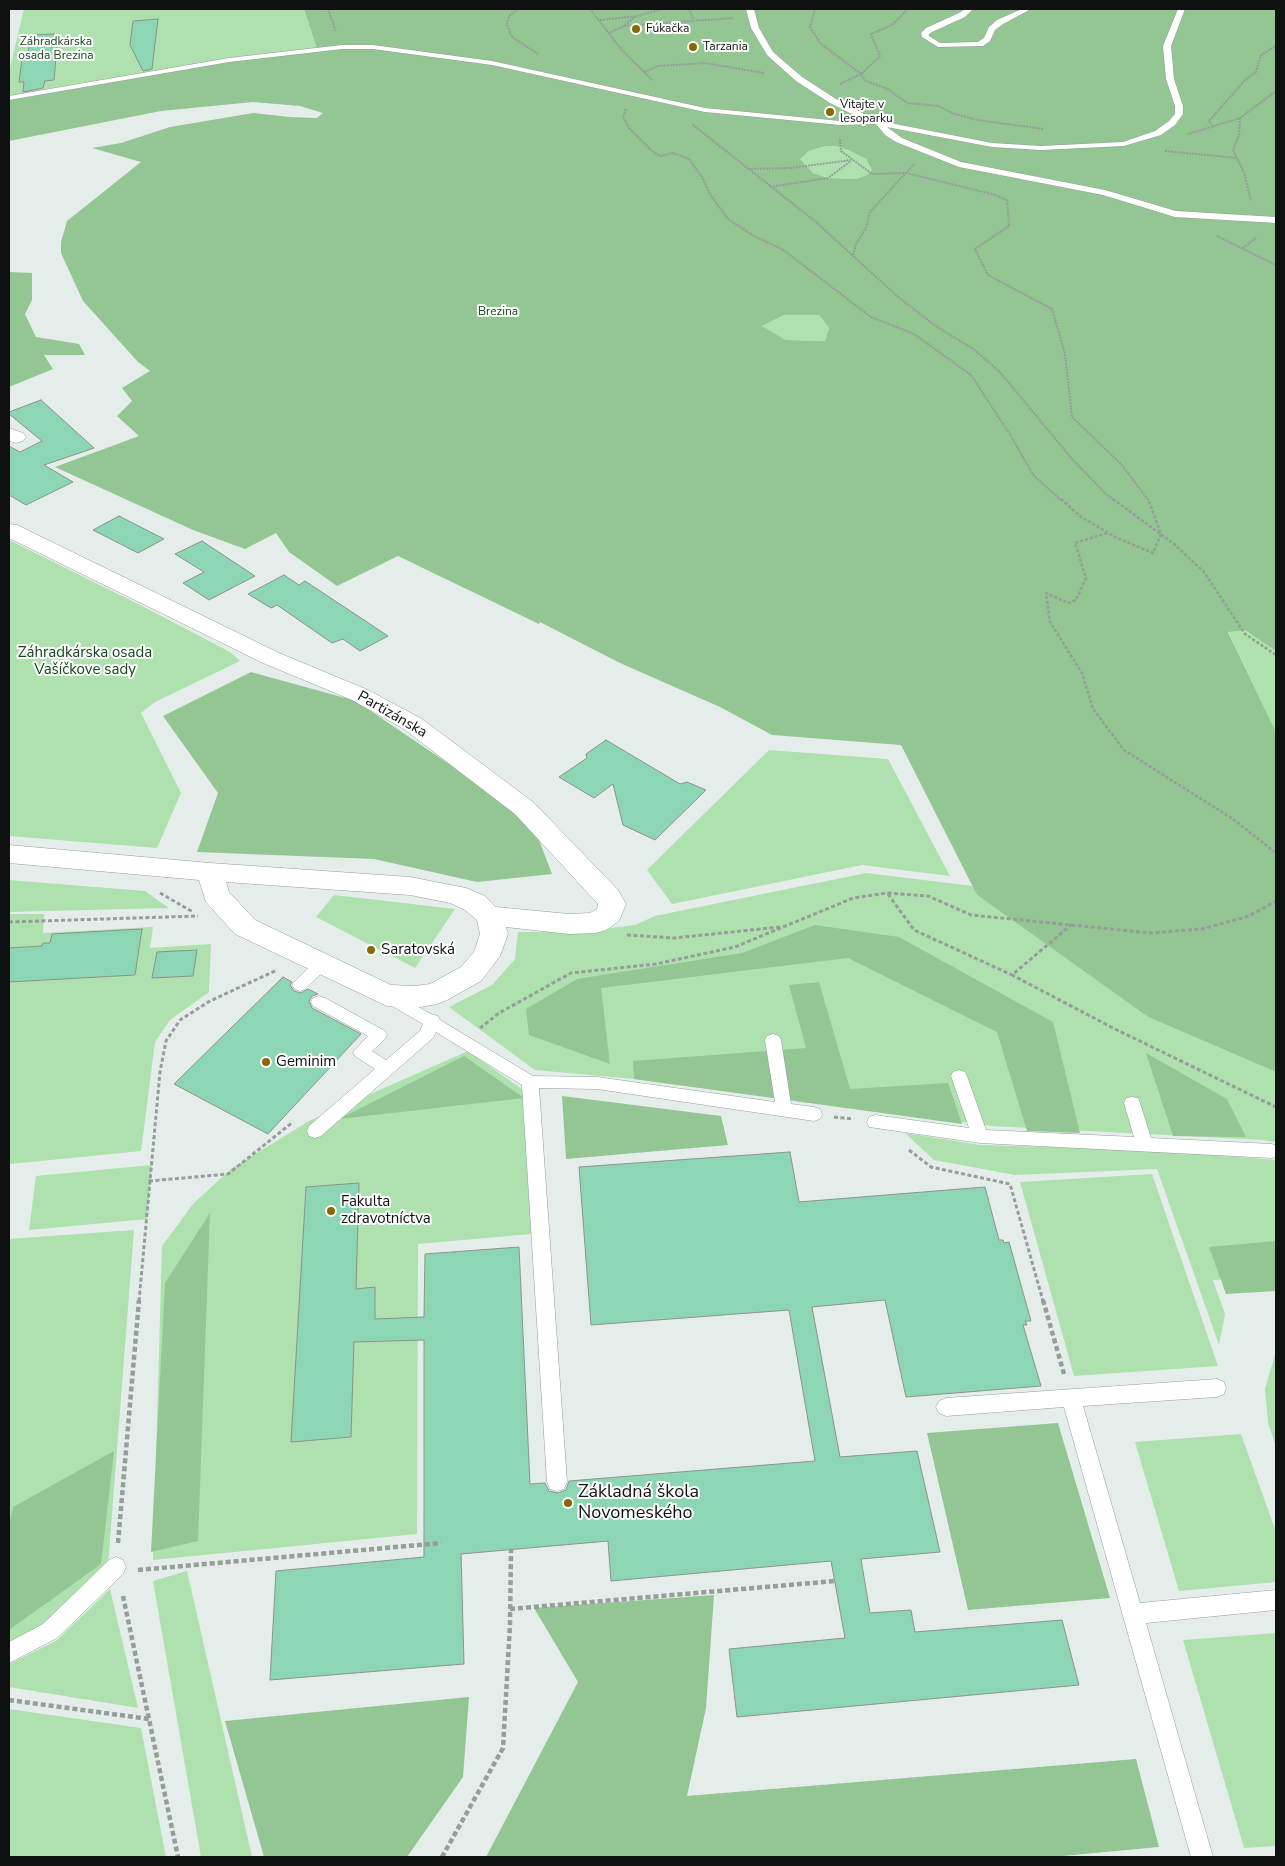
<!DOCTYPE html>
<meta charset="utf-8">
<style>
body{margin:0}
#map{position:relative;width:1285px;height:1866px;overflow:hidden;background:#e5edeb;font-family:"Nunito Sans",sans-serif}
canvas{display:block}
.frame{position:absolute;inset:0;border:10px solid #0e1110;pointer-events:none}
</style>
<div id="map">
<canvas width="1285" height="1866"></canvas>
<div class="frame"></div>
</div>
<script>
const g = document.querySelector('canvas').getContext('2d');
g.lineJoin = 'round';
function fill(path, color) {
  g.fillStyle = color;
  g.fill(path, 'evenodd');
}
function toPath(rows) {
  const path = new Path2D();
  for (const r of rows) {
    path.moveTo(r[0], r[1]);
    for (let i = 2; i < r.length; i += 2) path.lineTo(r[i], r[i + 1]);
  }
  return path;
}
function trace(path, color, width, dash) {
  g.strokeStyle = color;
  g.lineWidth = width;
  g.lineCap = dash ? 'butt' : 'round';
  g.setLineDash(dash || []);
  g.stroke(path);
}
function drawText(font, color, halo, rows, align = 'center') {
  g.font = font + ' "Nunito Sans",sans-serif';
  g.lineWidth = 4;
  g.setLineDash([]);
  g.textBaseline = 'middle';
  g.strokeStyle = halo;
  g.fillStyle = color;
  for (const [text, x, y, turn = 0] of rows) {
    g.save();
    g.translate(x, y);
    g.rotate((+turn || 0) * Math.PI / 180);
    g.textAlign = isNaN(turn) ? turn : align;
    if (halo) g.strokeText(text, 0, 0);
    g.fillText(text, 0, 0);
    g.restore();
  }
}
fill(toPath([
 [24,9,304,9,317,50,9,97,9,72],
 [825,146,837,146,848,150,866,159,872,170,867,175,856,179,828,178,813,173,799,159,809,151],
 [784,315,819,315,829,328,825,341,786,340,762,326],
 [9,540,142,606,230,652,240,661,155,702,141,713,181,793,157,848,9,836],
 [1245,630,1276,651,1276,732,1228,631],
 [769,750,888,759,950,876,862,865,672,904,647,870],
 [866,873,973,886,977,895,1148,1017,1276,1072,1276,1142,1263,1140,991,1126,634,1079,535,1070,449,1007,492,985,515,959,518,932,579,932,635,925,655,916],
 [9,880,145,891,169,908,9,912],
 [334,895,455,909,415,968,316,917],
 [9,914,44,914,43,933,153,927,150,948,211,944,209,992,170,1020,155,1042,141,1151,10,1164,9,1173],
 [468,1051,526,1092,531,1234,418,1244,417,1534,153,1560,162,1246,193,1204,231,1169,309,1121],
 [905,1133,980,1145,1152,1150,1276,1160,1276,1277,1213,1280,1225,1314,1219,1345,1157,1169,1015,1175,934,1160],
 [152,1165,147,1219,29,1230,36,1176],
 [1152,1174,1218,1366,1074,1376,1020,1182],
 [134,1230,108,1566,37,1631,9,1644,9,1239],
 [1276,1351,1276,1447,1268,1423,1265,1389],
 [1241,1434,1276,1532,1276,1582,1179,1591,1135,1442],
 [187,1571,252,1857,201,1857,153,1581],
 [110,1589,138,1708,9,1687,9,1664,56,1641],
 [1276,1633,1276,1846,1244,1848,1183,1640],
 [9,1709,141,1728,166,1857,9,1857]
]), '#aee1ae');
fill(toPath([
 [304,9,1276,9,1276,651,1245,630,1228,632,1276,732,1276,1072,1148,1017,977,895,901,745,772,735,720,707,620,663,540,622,539,624,398,556,337,586,289,552,276,533,245,549,193,530,55,467,139,436,117,416,132,401,122,388,150,371,138,362,83,301,61,253,61,242,67,221,141,162,92,148,121,143,170,127,253,113,290,117,317,118,323,113,300,106,253,102,161,111,9,141,9,97,169,68,317,49],
 [825,146,837,146,848,150,866,159,872,170,867,175,856,179,828,178,813,173,800,159,809,151],
 [784,315,819,315,829,328,825,341,786,340,762,326],
 [9,272,32,273,32,300,25,314,36,337,79,344,85,355,44,355,53,369,9,387],
 [251,672,356,701,449,764,534,827,552,874,477,882,374,859,197,852,218,793,163,716],
 [815,925,899,937,1053,1022,1080,1133,1027,1131,997,1032,848,958,601,988,610,1064,529,1035,526,1009,577,979,742,953],
 [819,982,850,1089,948,1083,962,1124,634,1079,633,1061,806,1048,789,985],
 [1146,1053,1227,1099,1246,1137,1173,1136],
 [464,1056,524,1098,339,1119],
 [562,1096,721,1116,728,1145,566,1159],
 [210,1213,198,1541,151,1552,165,1283],
 [1276,1241,1276,1291,1226,1294,1209,1247],
 [1058,1423,1110,1598,968,1610,927,1433],
 [114,1451,101,1564,9,1630,9,1527,13,1507],
 [714,1595,706,1708,687,1796,1136,1759,1159,1847,1052,1857,486,1857,578,1682,534,1608],
 [469,1697,463,1777,407,1857,264,1857,225,1721]
]), '#93c693');
const building = toPath([
 [158,19,152,69,143,71,130,45,133,21,158,19],
 [54,34,52,47,57,46,54,80,45,81,43,88,23,92,24,82,19,82,22,59,27,59,31,35,54,34],
 [41,400,94,448,44,465,73,482,26,505,9,495,9,446,20,452,42,441,9,414,9,412,41,400],
 [119,516,164,539,138,553,93,530,119,516],
 [202,541,255,576,209,600,183,583,204,572,175,554,202,541],
 [284,575,299,585,305,581,388,636,360,651,343,639,332,643,277,605,271,608,248,594,284,575],
 [606,740,680,784,687,782,706,790,655,840,623,825,613,784,594,798,559,777,587,758,586,754,606,740],
 [142,929,135,975,9,982,9,948,42,946,43,943,50,943,52,934,142,929],
 [197,950,193,976,152,978,157,952,197,950],
 [283,977,292,982,290,985,294,991,301,993,308,989,318,994,312,996,309,1001,312,1008,361,1034,268,1134,174,1084,283,977],
 [790,1152,799,1202,985,1187,999,1240,1003,1240,1004,1243,1009,1242,1031,1321,1025,1321,1027,1325,1023,1325,1041,1386,906,1397,885,1300,812,1307,840,1457,917,1451,940,1552,861,1559,870,1613,911,1610,915,1632,1062,1620,1079,1685,737,1717,729,1649,845,1638,831,1561,611,1581,608,1541,461,1554,464,1664,270,1680,276,1571,424,1557,424,1340,354,1342,351,1437,291,1442,306,1187,359,1183,356,1289,375,1287,375,1319,424,1317,425,1254,519,1247,530,1484,545,1483,549,1491,558,1493,566,1490,569,1481,815,1461,789,1310,591,1325,579,1167,790,1152]
]);
fill(building, '#8cd6b3');
trace(building, '#8c928f', 1);
const lane = toPath([
 [746,9,754,9,759,28,773,52,802,77,836,99,866,115,885,122,992,143,1041,146,1123,142,1155,131,1169,121,1175,114,1175,106,1166,79,1163,46,1178,9,1185,9,1171,46,1174,79,1183,106,1183,114,1175,125,1161,135,1124,146,1041,150,992,147,887,127,902,138,961,162,1105,190,1176,211,1276,217,1276,223,1175,217,1103,195,959,167,896,142,885,135,876,124,840,125,705,112,492,65,373,49,342,49,229,62,9,100,9,96,229,58,342,45,373,45,492,61,705,108,840,121,864,120,830,103,796,81,767,55,751,28,746,9],
 [965,9,973,9,965,17,932,32,929,34,929,36,940,43,978,42,984,38,989,27,997,20,1022,9,1031,9,1003,24,995,30,990,41,983,46,938,47,922,37,921,33,926,28,959,13,965,9],
 [322,958,327,960,330,964,327,968,305,989,300,991,295,989,292,985,295,981,317,960,322,958],
 [393,993,431,1014,438,1016,440,1020,533,1076,597,1077,775,1102,765,1040,767,1036,773,1034,779,1036,781,1040,791,1104,814,1107,820,1109,822,1114,820,1119,814,1121,597,1089,539,1088,567,1482,564,1489,557,1491,550,1489,547,1482,522,1085,436,1032,433,1038,321,1136,315,1138,309,1136,307,1131,309,1126,375,1069,355,1056,353,1052,368,1036,313,1006,311,1002,313,998,319,996,325,998,385,1031,387,1035,385,1039,372,1051,386,1060,420,1031,423,1024,387,1003,385,999,387,995,393,993],
 [959,1070,965,1072,967,1076,986,1130,1134,1137,1124,1103,1126,1098,1132,1097,1138,1098,1140,1103,1151,1138,1272,1144,1276,1146,1276,1156,1272,1158,980,1143,869,1127,867,1122,869,1117,875,1115,969,1128,951,1076,953,1072,959,1070],
 [1217,1379,1224,1382,1226,1388,1224,1394,1217,1397,1083,1406,1140,1603,1276,1590,1276,1610,1146,1623,1213,1857,1191,1857,1064,1407,946,1416,939,1413,936,1407,939,1401,946,1398,1217,1379],
 [116,1557,123,1560,126,1567,123,1574,57,1638,9,1663,9,1642,43,1624,109,1560,116,1557]
]);
const street = toPath([
 [9,428,23,433,26,437,23,441,16,443,9,441,9,428],
 [9,524,17,525,279,653,368,690,422,719,533,802,618,890,626,904,619,921,606,930,596,933,569,934,506,927,508,934,500,956,481,981,447,1000,437,1004,415,1008,387,1006,235,934,206,902,199,880,9,863,9,845,210,863,410,877,466,888,485,896,496,907,569,914,590,913,597,909,598,904,515,814,404,729,352,700,263,663,9,538,9,524],
 [226,882,410,895,450,903,465,910,477,920,480,934,474,952,461,967,430,984,415,986,391,985,255,920,229,892,226,882]
]);
trace(lane, '#959d9b', 1);
trace(street, '#959d9b', 1);
trace(toPath([
 [328,9,336,32],
 [518,9,509,16,507,24,511,36,538,54],
 [590,9,621,49,652,80],
 [689,9,694,21],
 [815,9,810,27,820,43,861,74,866,81,888,89,907,103,939,106,952,113,977,120,1044,129],
 [600,20,637,16,662,9],
 [624,26,733,18],
 [609,33,624,26,636,16],
 [644,72,659,66,705,63,764,73],
 [840,84,861,74,880,56,871,34,892,25,908,9],
 [626,109,623,117,629,128,652,151,660,156,673,153,689,159,702,177,711,196,728,219,754,236,782,249,871,317,914,334,971,375,1009,433,1034,476,1062,501],
 [1240,118,1239,135,1233,150,1244,173,1251,201],
 [693,125,816,222,897,296,937,327,972,348,999,371,1072,459,1106,494,1115,501],
 [1214,127,1209,121,1245,80,1256,72,1261,55,1276,46],
 [1188,134,1240,118,1276,91],
 [840,139,841,151,872,174,906,173,992,194,1007,200,1009,226,975,249,988,275,1052,309,1065,354,1072,417,1122,465,1149,501],
 [1165,151,1237,158],
 [748,169,791,168,851,160],
 [770,187,828,178,851,161],
 [1217,236,1276,265],
 [1243,248,1256,238],
 [853,255,856,244,866,228,870,212,914,164]
]), '#969d9b', 2, [2, 1]);
trace(toPath([
 [1061,499,1081,517,1117,538,1153,553,1161,534,1148,499],
 [1113,499,1174,544,1204,572,1245,634,1276,655],
 [1107,533,1075,543,1086,578,1076,600,1068,603,1046,593,1050,622,1082,673,1093,709,1124,750,1233,819,1276,853]
]), '#969d9b', 2.5, [3, 2]);
trace(toPath([
 [160,893,193,912],
 [888,894,914,930,1012,975],
 [9,922,198,916],
 [1072,924,1012,975,1115,1029,1276,1107],
 [627,935,674,938,780,927],
 [480,1028,499,1013,571,973,656,964,735,947,853,898,887,893,928,896,971,915,1151,933,1202,929,1249,916,1276,901],
 [834,1117,853,1119],
 [909,1150,931,1167,1010,1184,1043,1301],
 [149,1181,228,1174,293,1122],
 [139,1301,160,1072,166,1041,180,1020,210,1001,277,970]
]), '#969d9b', 3, [4, 2.5]);
trace(toPath([
 [1043,1300,1064,1374],
 [118,1543,139,1300],
 [138,1570,441,1543],
 [123,1596,178,1857],
 [510,1609,835,1581],
 [9,1700,149,1719],
 [442,1857,503,1748,510,1625,511,1550]
]), '#969d9b', 4.5, [5, 3]);
fill(lane, '#fff');
fill(street, '#fff');
for (const [x, y, r, color] of [
 [636,29,5,"#866905"],
 [693,47,5,"#866905"],
 [830,112,5,"#866905"],
 [371,950,5,"#866905"],
 [266,1062,5,"#866905"],
 [331,1211,5,"#866905"],
 [568,1503,5,"#866905"]
]) {
  const dot = new Path2D();
  dot.arc(x, y, r, 0, 2 * Math.PI);
  g.fillStyle = color;
  g.fill(dot);
  trace(dot, '#fff', 2);
}
drawText('12px', '#0e1110', '#fff', [
 ["Fúkačka",646,29],
 ["Tarzania",703,47],
 ["Vitajte v",840,105],
 ["lesoparku",840,119]
], 'left');
drawText('12px', '#124717', '#fff', [
 ["Záhradkárska",56,42],
 ["osada Brezina",56,56],
 ["Brezina",498,312]
]);
drawText('15px', '#124717', '#fff', [
 ["Záhradkárska osada",85,653],
 ["Vašíčkove sady",85,670]
]);
drawText('15px', '#0e1110', '#fff', [
 ["Partizánska",392,715,30]
]);
drawText('15px', '#0e1110', '#fff', [
 ["Saratovská",381,950],
 ["Geminim",276,1062],
 ["Fakulta",341,1202],
 ["zdravotníctva",341,1219]
], 'left');
drawText('18px', '#0e1110', '#fff', [
 ["Základná škola",578,1493],
 ["Novomeského",578,1514]
], 'left');
</script>
